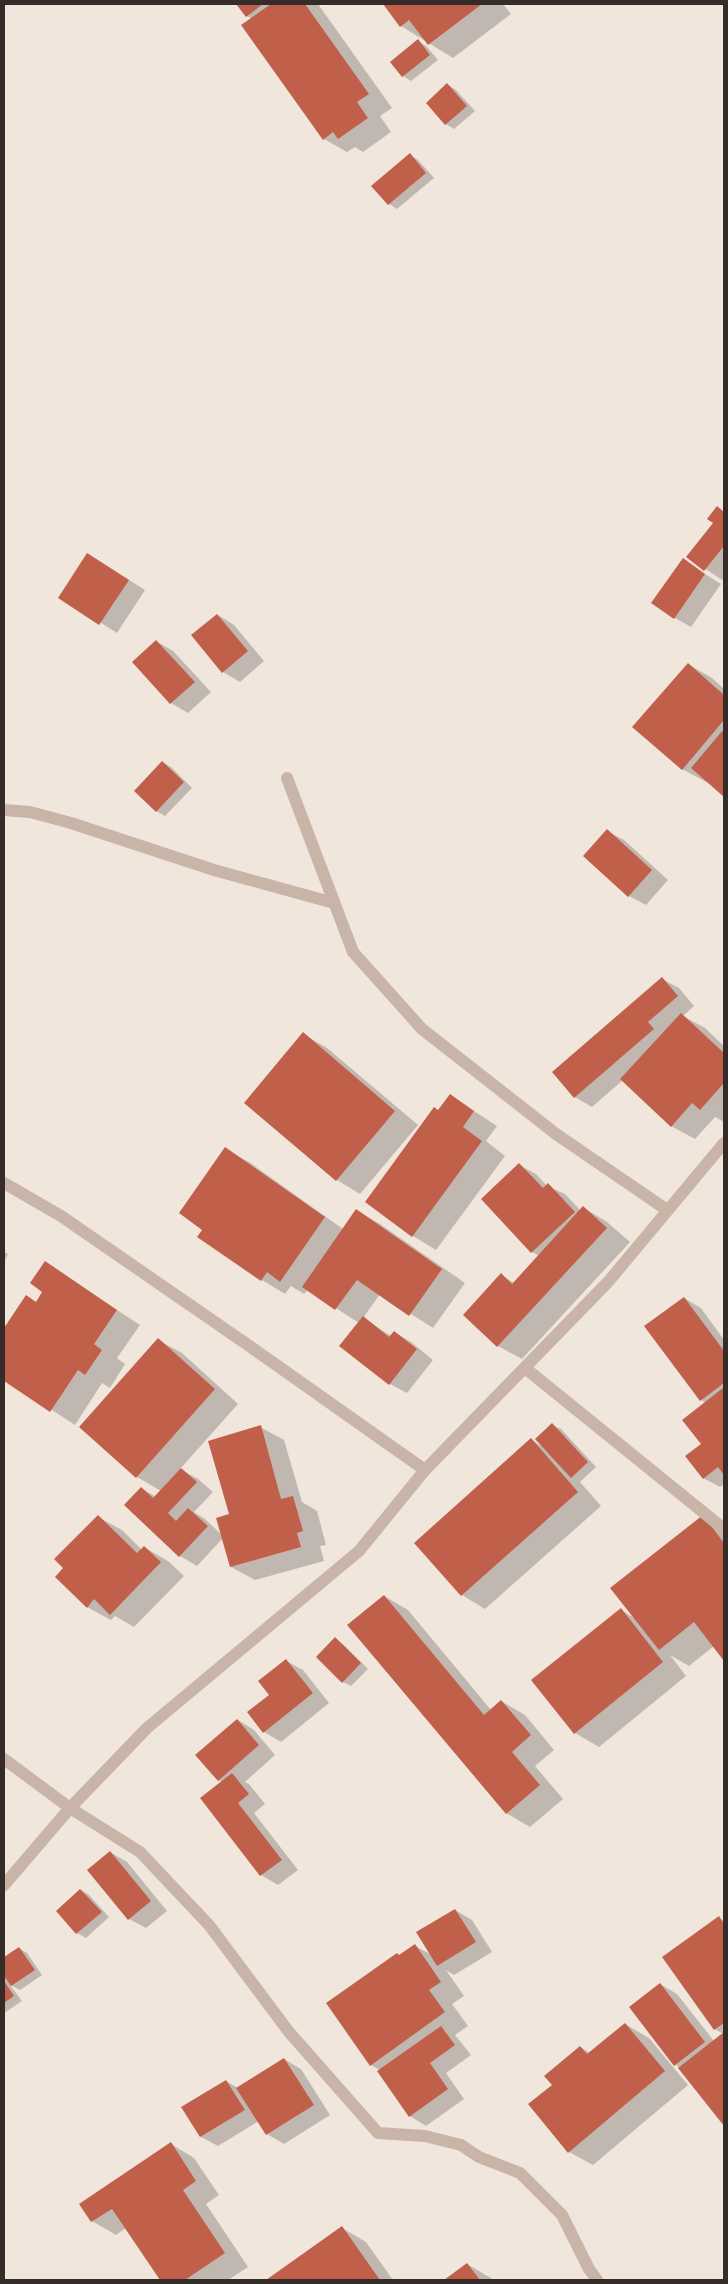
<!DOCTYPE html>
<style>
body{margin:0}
#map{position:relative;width:728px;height:2284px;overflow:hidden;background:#f1e6dc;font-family:Helvetica,sans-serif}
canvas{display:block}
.frame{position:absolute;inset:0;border:5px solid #352b28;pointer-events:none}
</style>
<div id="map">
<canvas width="728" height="2284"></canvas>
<div class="frame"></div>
</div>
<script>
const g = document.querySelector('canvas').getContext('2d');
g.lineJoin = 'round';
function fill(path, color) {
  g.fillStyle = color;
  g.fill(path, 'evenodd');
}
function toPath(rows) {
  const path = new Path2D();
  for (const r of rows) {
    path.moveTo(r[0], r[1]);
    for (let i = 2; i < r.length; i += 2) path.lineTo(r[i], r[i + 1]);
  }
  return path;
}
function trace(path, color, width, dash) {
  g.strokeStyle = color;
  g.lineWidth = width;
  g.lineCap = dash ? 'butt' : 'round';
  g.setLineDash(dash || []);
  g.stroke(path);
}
fill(toPath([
 [237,4,318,4,392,108,380,116,391,132,363,152,355,147,347,152,324,139,252,19,247,16],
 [384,4,503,4,511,14,453,58,401,26],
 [418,41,426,46,438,60,411,81,403,76],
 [448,85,456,90,475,111,454,129,446,124],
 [410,155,418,160,434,178,397,209,389,204,373,186],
 [717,508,724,512,724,577,722,580,688,557,714,523],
 [88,554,145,590,117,633,60,597],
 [683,560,721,584,691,627,675,618],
 [218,615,234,625,264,661,240,682,223,672],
 [156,641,173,651,211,692,188,713,171,703,134,662],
 [688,664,712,678,724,689,724,796,707,781,706,782,682,769],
 [162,762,171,767,192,788,165,816,156,811],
 [607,831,624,840,668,880,646,905,629,896],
 [662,979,679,988,694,1006,683,1016,705,1028,724,1046,724,1122,715,1117,695,1139,671,1126,623,1080,592,1107,575,1097],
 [303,1034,327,1048,418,1125,360,1194,337,1180],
 [451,1096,497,1126,486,1141,505,1156,436,1250,413,1236,367,1202],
 [225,1149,249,1162,343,1229,356,1210,380,1224,465,1283,433,1328,380,1294,363,1318,391,1336,394,1332,411,1342,433,1360,407,1393,390,1384,359,1323,308,1290,304,1294,291,1286,285,1294,262,1280,199,1236,203,1230],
 [519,1165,536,1174,547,1186,565,1194,581,1211,584,1208,607,1222,630,1242,522,1359,498,1346,501,1275,514,1283,539,1256,532,1252,483,1199],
 [4,1252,8,1254,4,1262],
 [45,1263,140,1325,117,1358,125,1364,110,1388,102,1383,75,1425,4,1379,4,1331,27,1297,37,1303,44,1292],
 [684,1298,701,1308,724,1340,724,1484,720,1487,703,1478,702,1445,706,1403,701,1400],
 [158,1340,182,1353,238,1404,180,1469,198,1479,213,1492,194,1512,205,1519,222,1535,260,1427,284,1440,302,1502,317,1511,326,1545,320,1546,324,1561,255,1580,231,1567,223,1538,197,1566,180,1556,126,1505,141,1488,156,1497,161,1491,137,1477],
 [552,1425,561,1429,596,1467,580,1482,601,1506,485,1609,462,1595,531,1440,542,1446],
 [703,1516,724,1529,724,1659,714,1646,689,1666,670,1655,686,1676,599,1747,575,1733,621,1610,636,1619],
 [98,1517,122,1530,142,1550,144,1547,168,1561,184,1576,134,1627,115,1616,111,1620,87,1607,65,1568],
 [384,1596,408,1610,491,1710,501,1701,525,1715,554,1750,535,1766,563,1799,530,1827,506,1813],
 [335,1639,343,1644,368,1669,351,1686,343,1682],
 [286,1661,303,1670,329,1703,281,1742,264,1732,271,1695],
 [238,1720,254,1730,275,1755,245,1782,249,1784,265,1804,254,1813,298,1870,278,1885,261,1875,202,1799,222,1782,218,1780],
 [110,1852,127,1862,167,1911,146,1928,129,1919],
 [81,1890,89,1895,109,1917,86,1938,77,1933,58,1911],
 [455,1910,472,1920,492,1952,454,1975,446,1970,464,1996,452,2004,468,2026,455,2035,471,2055,446,2073,464,2099,426,2126,410,2116,380,2070,371,2065,400,1956,415,1946,432,1955],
 [719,1918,724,1921,724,2124,630,2007,660,1984,677,1994,714,2041,723,2034,715,2029,664,1957],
 [19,1948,27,1953,42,1975,20,1990,10,1985,22,2001,4,2013,4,1977,8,1980,4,1973,4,1958],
 [625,2024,649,2038,688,2085,593,2165,569,2152,553,2085,580,2047,590,2053],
 [284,2059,301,2069,330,2115,284,2144,267,2134,259,2121,218,2146,201,2137,183,2108,226,2081,238,2088],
 [171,2144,194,2158,219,2195,206,2204,248,2267,228,2280,161,2280,126,2228,116,2235,92,2221,81,2204],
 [342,2228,366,2242,393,2280,268,2280],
 [467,2264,491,2278,493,2280,446,2280]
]), '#0003');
fill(toPath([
 [236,4,263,4,246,17],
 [271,4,305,4,369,94,357,102,368,118,338,139,333,132,323,140,241,25],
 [383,4,482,4,428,45,409,20,400,27],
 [418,39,430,55,402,77,390,62],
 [447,83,467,106,445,125,426,103],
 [410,153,426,173,388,205,371,186],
 [717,506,724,512,724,546,704,571,686,557,713,523,707,519],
 [87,553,129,580,99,625,58,598],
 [683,558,705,574,674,619,651,603],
 [217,614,248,651,222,673,191,635],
 [156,640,195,682,170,704,132,662],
 [688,663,724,695,724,720,682,770,632,727],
 [722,731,724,733,724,797,691,768],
 [162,761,184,782,156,812,134,791],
 [607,829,652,870,628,897,583,856],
 [662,977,678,996,648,1022,654,1029,574,1098,552,1072],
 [681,1013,724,1053,724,1083,700,1110,692,1103,671,1127,620,1079],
 [303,1032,395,1111,336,1181,244,1103],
 [450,1094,474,1111,463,1127,482,1141,412,1237,365,1202,434,1107,438,1110],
 [225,1147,325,1217,280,1282,267,1272,261,1281,197,1237,202,1230,179,1213],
 [519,1163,543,1188,548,1183,575,1212,531,1253,481,1199],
 [583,1206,607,1228,497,1347,463,1315,501,1273,512,1284],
 [356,1209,442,1269,409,1316,357,1280,335,1310,302,1287],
 [45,1261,117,1310,94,1344,102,1350,85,1375,78,1370,50,1412,4,1381,4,1328,26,1295,36,1302,42,1292,30,1283],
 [684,1297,724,1351,724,1383,700,1401,644,1326],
 [363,1316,389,1337,394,1331,417,1349,389,1385,339,1346],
 [158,1338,215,1389,136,1478,79,1427],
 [723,1388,724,1475,718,1467,703,1479,685,1456,701,1444,682,1420],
 [552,1423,588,1462,571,1478,535,1439],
 [261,1425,281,1499,293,1496,303,1531,297,1533,301,1547,230,1567,216,1518,229,1514,208,1441],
 [531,1438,578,1492,461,1596,414,1543],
 [181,1468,197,1482,168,1513,176,1521,188,1508,208,1526,179,1557,124,1505,141,1487,153,1498],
 [98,1515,137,1553,144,1546,161,1562,110,1615,94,1599,87,1608,55,1577,63,1568,54,1559],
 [703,1515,724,1543,724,1661,694,1622,659,1650,610,1588],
 [384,1595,484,1715,501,1700,531,1735,512,1752,540,1785,506,1814,347,1625],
 [621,1608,663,1662,574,1734,531,1680],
 [335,1637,361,1663,342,1683,316,1657],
 [286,1659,313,1693,263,1733,247,1712,269,1695,258,1681],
 [237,1719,259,1745,218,1781,195,1755],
 [232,1773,249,1794,238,1803,282,1860,260,1876,200,1798],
 [110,1851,151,1901,128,1920,87,1870],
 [80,1889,102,1912,76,1934,56,1911],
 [455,1909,476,1942,437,1966,416,1932],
 [719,1916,724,1924,724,2023,714,2030,662,1957],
 [415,1944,441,1982,429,1990,445,2012,370,2066,326,2003,397,1953,399,1955],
 [19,1947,35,1970,11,1986,4,1976,4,1957],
 [4,1981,14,1996,4,2003],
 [660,1983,705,2042,674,2066,629,2007],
 [625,2023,665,2071,568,2153,528,2104,552,2085,544,2076,580,2046,587,2054],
 [441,2026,455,2045,430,2063,448,2089,409,2117,377,2071],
 [724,2032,724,2126,678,2068],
 [284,2058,314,2105,266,2135,236,2088],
 [226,2080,245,2110,200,2137,181,2107],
 [171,2142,196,2181,183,2190,225,2253,185,2280,160,2280,112,2209,91,2222,79,2204],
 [342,2226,380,2280,266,2280],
 [467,2263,480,2280,444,2280]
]), '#c0604a');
trace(toPath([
 [287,778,353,952,422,1029,556,1134,667,1210],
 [4,810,30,812,71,823,214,870,334,903],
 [4,1183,61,1216,248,1345,425,1470],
 [525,1368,724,1529],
 [4,1759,70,1808,140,1852,209,1925,289,2032,378,2133,425,2136,461,2145,479,2157,520,2173,562,2215,589,2269,597,2280],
 [4,1885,70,1808,147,1728,359,1551,425,1470,608,1282,724,1143]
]), '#c8b5a8', 12);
</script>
